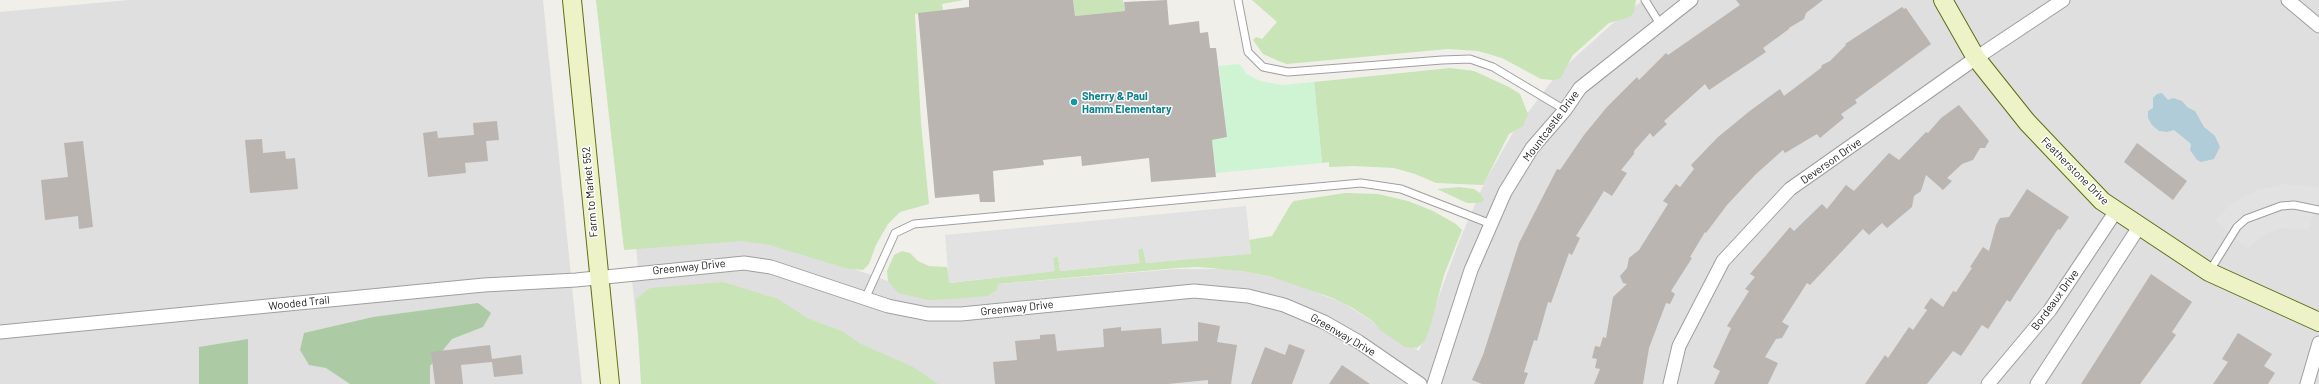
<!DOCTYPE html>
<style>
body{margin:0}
canvas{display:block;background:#f1efea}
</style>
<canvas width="2319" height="384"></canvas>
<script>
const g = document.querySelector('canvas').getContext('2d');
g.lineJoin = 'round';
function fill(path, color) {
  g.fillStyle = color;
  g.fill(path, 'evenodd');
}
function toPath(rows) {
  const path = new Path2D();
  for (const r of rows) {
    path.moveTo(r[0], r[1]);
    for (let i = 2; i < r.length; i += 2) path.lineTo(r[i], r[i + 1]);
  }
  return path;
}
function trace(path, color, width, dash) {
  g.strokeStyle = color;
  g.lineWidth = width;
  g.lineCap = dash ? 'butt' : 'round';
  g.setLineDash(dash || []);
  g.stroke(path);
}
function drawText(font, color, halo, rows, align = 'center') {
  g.font = font + ' Barlow,sans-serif';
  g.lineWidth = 3;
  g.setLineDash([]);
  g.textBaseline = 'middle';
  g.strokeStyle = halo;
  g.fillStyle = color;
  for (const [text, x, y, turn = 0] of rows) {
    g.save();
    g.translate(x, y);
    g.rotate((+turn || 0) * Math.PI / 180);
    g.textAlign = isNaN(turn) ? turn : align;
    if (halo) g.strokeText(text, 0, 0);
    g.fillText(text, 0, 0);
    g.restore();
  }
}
fill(toPath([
 [128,0,543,0,582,384,0,384,0,12],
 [1644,0,2319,0,2319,384,643,384,632,280,639,279,636,247,754,239,835,262,899,285,954,288,1175,269,1232,269,1286,280,1345,304,1419,351,1458,244,1485,181,1514,131,1551,82,1573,59,1621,16]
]), '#e0dfdf');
fill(toPath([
 [596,0,964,0,942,4,943,10,915,14,921,123,929,204,900,212,888,224,876,245,869,264,863,270,845,268,770,245,742,241,624,250],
 [1073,0,1123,0,1125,11,1075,16],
 [1252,0,1636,0,1634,12,1630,17,1609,23,1573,55,1560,79,1553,80,1541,79,1502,58,1478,51,1448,49,1287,64,1281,62,1263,54,1253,40,1256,37,1262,39,1277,22],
 [1450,68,1474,71,1509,87,1520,94,1528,114,1523,126,1509,134,1483,185,1436,183,1415,174,1394,168,1353,166,1329,167,1329,162,1322,163,1314,82],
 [1459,187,1474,189,1480,193,1484,200,1480,203,1467,203,1437,189],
 [1345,193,1378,194,1408,201,1433,211,1456,224,1462,230,1444,275,1429,331,1424,342,1417,348,1405,347,1380,330,1374,322,1351,307,1330,297,1272,277,1242,271,1198,267,1177,268,998,284,997,290,987,296,954,299,928,300,898,293,888,281,887,271,894,255,902,251,910,253,918,261,929,266,947,267,950,283,1054,271,1053,258,1058,256,1060,271,1139,263,1138,250,1143,248,1146,263,1251,253,1249,240,1272,236,1291,204,1294,201],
 [723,282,778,299,809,319,844,332,859,343,913,367,938,384,641,384,636,299,650,288]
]), '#c9e4b7');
fill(toPath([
 [478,303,491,313,483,327,452,339,430,366,430,384,350,384,326,368,309,365,300,350,304,333,373,317],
 [248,339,248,384,199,384,199,347]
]), '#accba4');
fill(toPath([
 [1239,64,1247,74,1260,81,1282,85,1314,82,1322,163,1216,173,1212,140,1227,137,1219,66]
]), '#cef4d4');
fill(toPath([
 [2284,184,2319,187,2319,199,2308,230,2281,228,2268,233,2257,240,2248,249,2215,221,2228,206,2242,198,2256,191],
 [1246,206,1251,254,1146,263,1143,248,1138,250,1140,263,1060,271,1058,256,1053,258,1055,271,949,283,945,235]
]), '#e2e2e2');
fill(toPath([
 [2162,93,2168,100,2173,98,2182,101,2187,107,2195,111,2204,127,2215,136,2220,147,2214,159,2201,162,2197,160,2190,150,2191,144,2174,130,2167,132,2159,131,2152,125,2148,118,2148,111,2153,108,2153,98,2157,94]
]), '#b0ccd8');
fill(toPath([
 [969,0,1073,0,1075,16,1125,11,1124,2,1167,0,1169,25,1199,21,1200,33,1208,32,1210,48,1216,48,1227,137,1212,140,1216,177,1151,182,1149,158,1082,166,1081,156,1043,160,1044,165,993,171,995,202,980,202,979,194,935,198,918,13,969,7],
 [1736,0,1823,0,1806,13,1804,19,1789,28,1789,29,1763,48,1766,52,1709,90,1705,84,1664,121,1667,124,1653,137,1650,133,1634,151,1634,154,1621,170,1627,173,1612,196,1604,191,1576,236,1580,238,1572,255,1569,253,1551,303,1548,302,1537,341,1534,340,1524,372,1528,373,1524,384,1482,384,1472,380,1483,355,1519,243,1557,169,1560,170,1584,135,1607,107,1637,77,1639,80,1666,53,1668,55,1740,5],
 [1902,7,1904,9,1906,8,1931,44,1855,100,1857,103,1841,114,1844,118,1820,138,1817,134,1785,153,1783,150,1756,174,1727,205,1706,233,1705,232,1690,257,1692,258,1671,291,1675,294,1670,304,1666,303,1649,348,1643,384,1594,384,1600,369,1595,368,1597,359,1592,358,1595,346,1600,347,1603,337,1606,338,1613,297,1627,284,1623,283,1620,276,1627,268,1629,258,1639,250,1668,204,1663,201,1676,184,1680,187,1694,169,1691,165,1718,137,1751,110,1780,89,1784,96,1821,68,1822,65,1830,61,1846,45,1845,44],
 [1959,105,1989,141,1985,148,1980,148,1973,160,1962,164,1947,178,1952,181,1943,190,1926,175,1921,191,1914,196,1912,207,1887,228,1882,223,1869,235,1863,229,1810,285,1807,283,1782,322,1789,326,1782,338,1776,339,1765,357,1778,363,1768,384,1714,384,1720,371,1713,367,1731,328,1727,326,1749,291,1745,289,1755,277,1750,274,1790,227,1794,231,1822,204,1827,209,1846,185,1854,191,1889,153,1899,160,1926,132,1928,133,1941,118],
 [497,121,499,140,486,141,488,161,465,163,466,173,428,177,423,133,437,131,438,138,474,135,473,123],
 [262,139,263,153,285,151,286,159,295,158,298,189,250,193,245,140],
 [83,141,93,227,79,229,78,216,45,220,41,180,68,177,64,143],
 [2137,143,2187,181,2173,200,2124,162],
 [2027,189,2069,217,2060,230,2058,229,2010,302,2007,300,1988,329,1982,325,1961,356,1953,351,1927,384,1865,384,1885,355,1888,358,1909,327,1913,330,1927,310,1924,308,1931,298,1943,307,1953,291,1956,292,1972,268,1970,267,1983,247,1989,251,1996,225,2000,218,2009,217],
 [2151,274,2192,302,2172,332,2176,335,2140,384,2081,384],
 [1198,322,1220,326,1217,342,1237,345,1231,384,1208,384,1208,380,1168,384,995,384,993,362,1017,360,1015,341,1040,339,1040,335,1055,334,1057,351,1104,347,1103,329,1121,327,1121,331,1161,328,1162,344,1198,341],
 [2238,333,2272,354,2264,366,2275,373,2268,384,2213,384,2228,362,2222,359],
 [1289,344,1305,350,1292,384,1251,384,1265,347,1285,355],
 [490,345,492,359,521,355,523,374,494,377,492,362,461,365,463,384,435,384,431,352],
 [1342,365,1370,384,1329,384]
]), '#bab5b0');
const lane = toPath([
 [1238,0,1248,52,1263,67,1288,72,1442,60,1470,59,1493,67,1565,110],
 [1645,0,1660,24],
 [2209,272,2237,227,2246,219,2281,206,2294,205,2319,210],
 [865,299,895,233,914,224,1361,183,1401,189,1491,224]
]);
const street = toPath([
 [2288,0,2319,26],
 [0,332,484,285,576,280,744,263,771,267,888,306,928,314,961,314,1194,291,1248,296,1284,305,1324,322,1359,342,1420,384],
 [1434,384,1471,270,1505,192,1532,148,1565,110,1580,88,1691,0],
 [1670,384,1679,346,1723,261,1790,189,1976,58,2063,0],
 [1988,384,2050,310,2116,211],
 [2037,384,2139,227],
 [2307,384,2319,343]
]);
const secondary = toPath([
 [572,0,610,384],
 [1943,0,1976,58,2027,122,2102,201,2209,272,2319,322]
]);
trace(lane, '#9f9f9f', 9);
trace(street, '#9f9f9f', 15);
trace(secondary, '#5d6e14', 20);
trace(lane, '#fff', 7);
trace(street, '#fff', 13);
trace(secondary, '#edf3c6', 18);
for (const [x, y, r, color] of [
 [1074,102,4,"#0f9aa8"]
]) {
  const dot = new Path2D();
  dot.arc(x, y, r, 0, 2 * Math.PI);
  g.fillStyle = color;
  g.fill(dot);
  trace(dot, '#fff', 1.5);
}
drawText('bold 11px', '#0d838f', '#fff', [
 ["Sherry & Paul",1082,96],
 ["Hamm Elementary",1082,109]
], 'left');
drawText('11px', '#222', '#fff', [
 ["Mountcastle Drive",1551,126,-53],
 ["Deverson Drive",1831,161,-35],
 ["Featherstone Drive",2075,171,45],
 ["Farm to Market 552",590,192,-95],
 ["Greenway Drive",689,267,-6],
 ["Bordeaux Drive",2055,300,-54],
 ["Wooded Trail",299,303,-6],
 ["Greenway Drive",1017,308,-6],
 ["Greenway Drive",1343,335,30]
]);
</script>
